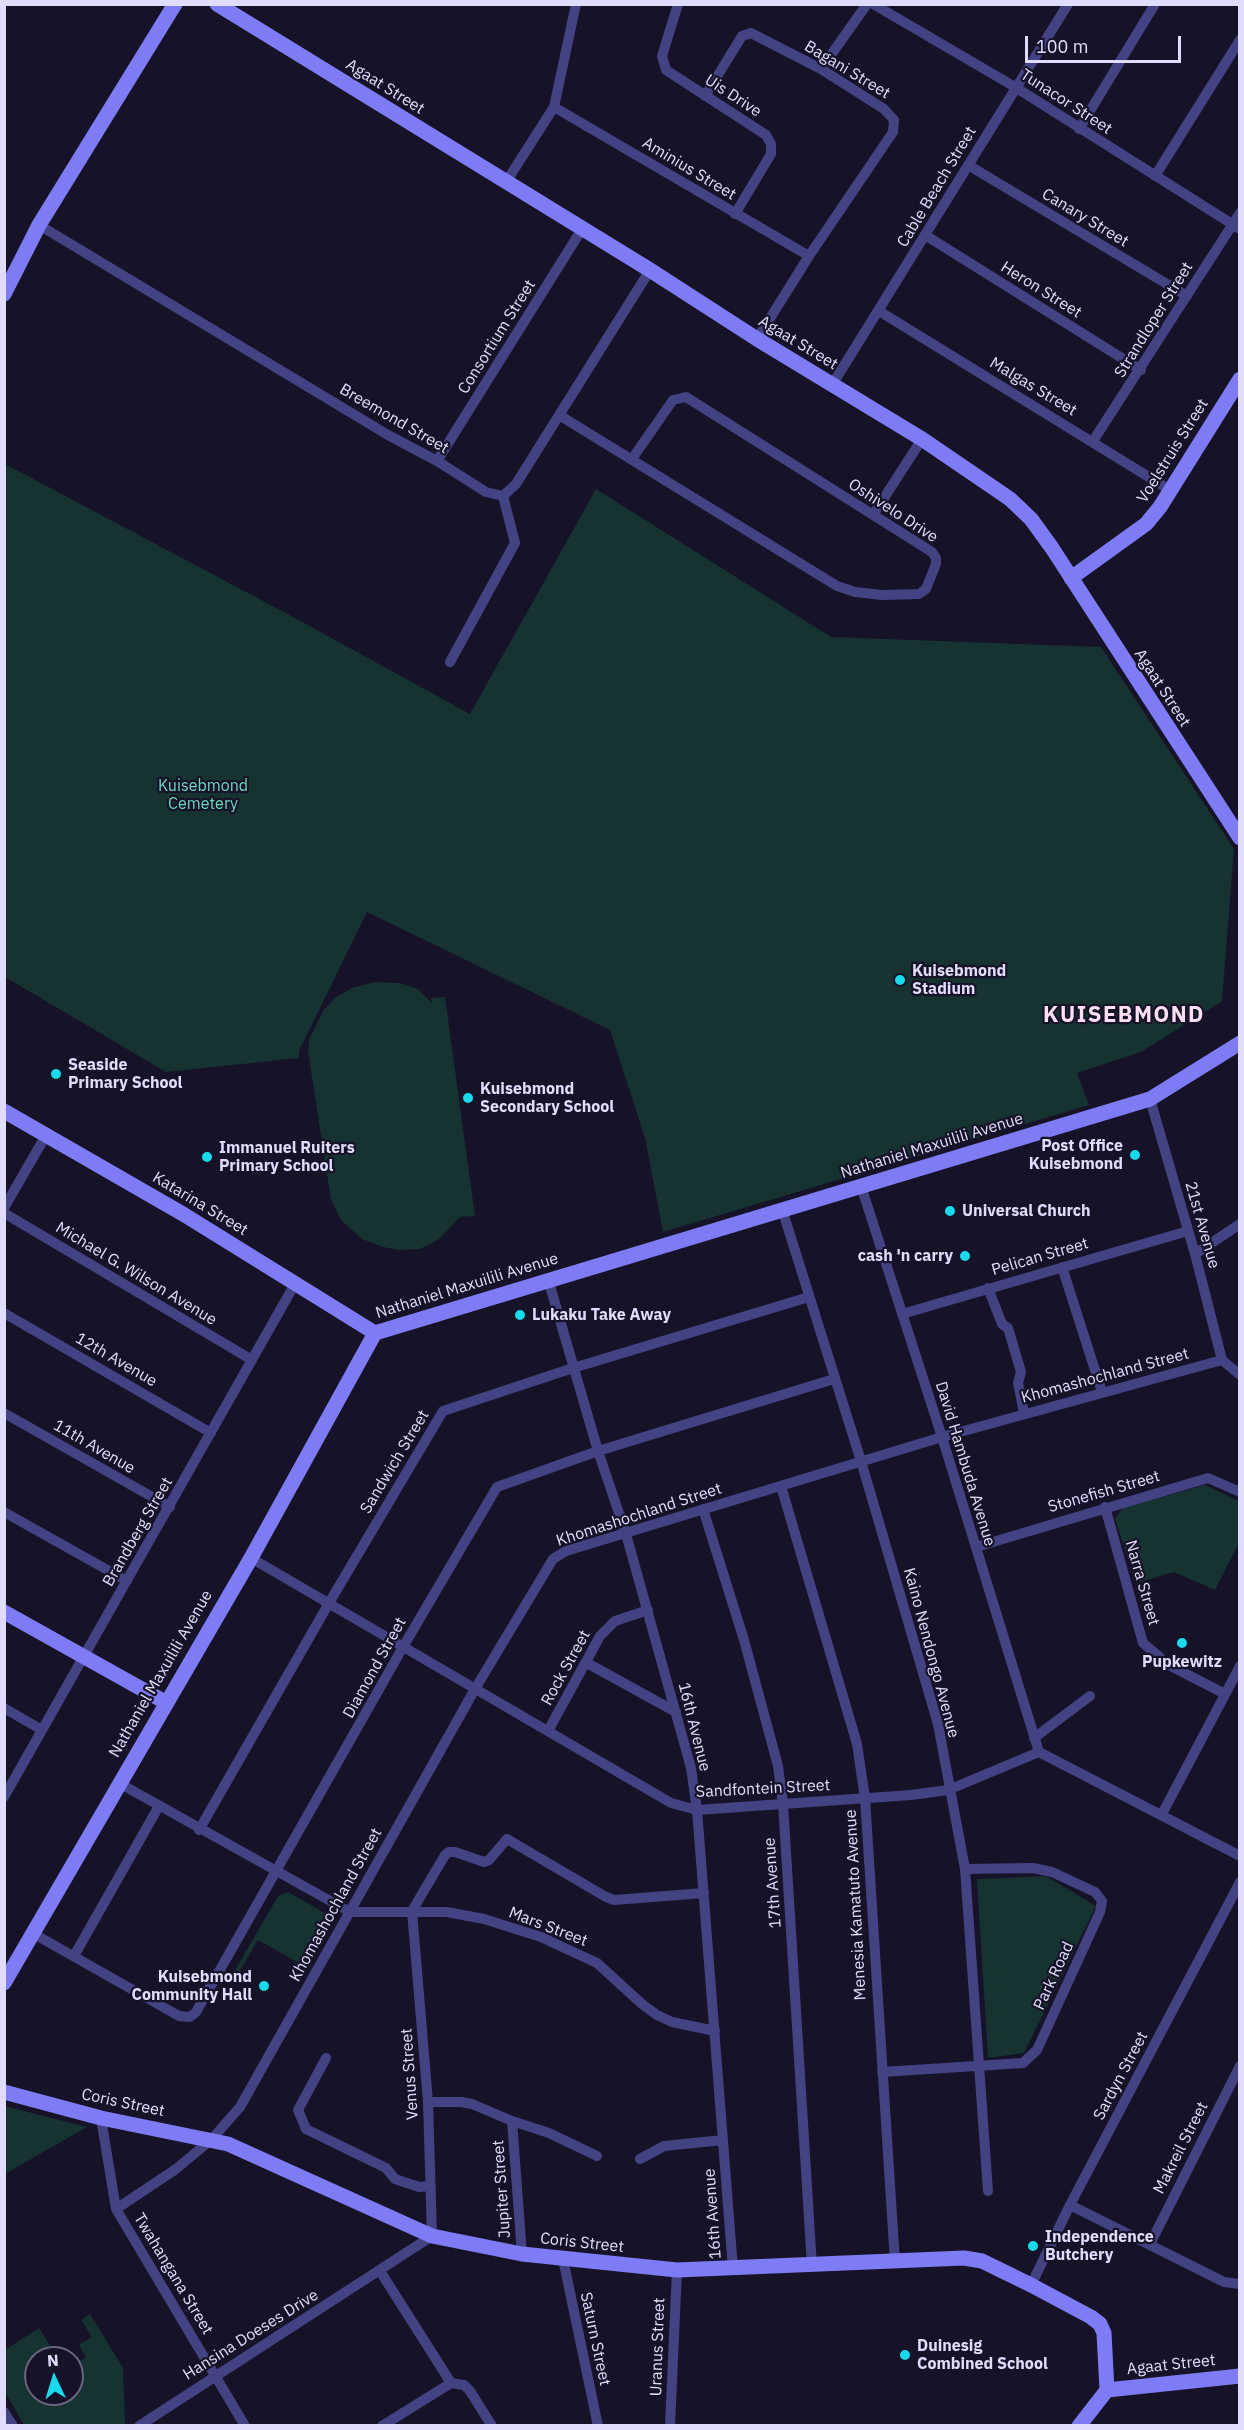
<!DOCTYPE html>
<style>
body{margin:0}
#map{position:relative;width:1244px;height:2430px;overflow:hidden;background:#161328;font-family:"IBM Plex Sans",sans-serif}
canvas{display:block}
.frame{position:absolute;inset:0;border:6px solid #e0ddfc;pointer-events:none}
.north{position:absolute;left:24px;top:2346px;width:60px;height:60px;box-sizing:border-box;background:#161328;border:2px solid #67647d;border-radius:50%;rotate:356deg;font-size:16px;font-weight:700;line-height:24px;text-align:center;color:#e0ddfc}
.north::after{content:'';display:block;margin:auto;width:21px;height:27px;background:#19d9ec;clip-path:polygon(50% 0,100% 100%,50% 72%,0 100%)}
.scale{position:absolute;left:1025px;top:36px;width:156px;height:27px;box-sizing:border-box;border:3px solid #e0ddfc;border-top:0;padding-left:8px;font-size:18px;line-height:21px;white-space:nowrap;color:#e0ddfc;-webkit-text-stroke:4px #161328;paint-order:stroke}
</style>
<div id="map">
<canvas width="1244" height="2430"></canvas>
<div class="frame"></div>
<div class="north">N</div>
<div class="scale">100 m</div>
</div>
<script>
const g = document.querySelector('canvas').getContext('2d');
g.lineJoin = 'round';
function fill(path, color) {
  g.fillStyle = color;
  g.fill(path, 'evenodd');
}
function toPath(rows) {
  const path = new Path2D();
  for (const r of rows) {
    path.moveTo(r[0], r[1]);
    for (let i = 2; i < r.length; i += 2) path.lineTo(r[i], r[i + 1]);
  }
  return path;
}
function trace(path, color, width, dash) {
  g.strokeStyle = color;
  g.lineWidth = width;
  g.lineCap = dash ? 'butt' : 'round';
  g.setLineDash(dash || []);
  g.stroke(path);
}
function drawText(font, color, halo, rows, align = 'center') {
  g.font = font + ' "IBM Plex Sans",sans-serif';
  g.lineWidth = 4.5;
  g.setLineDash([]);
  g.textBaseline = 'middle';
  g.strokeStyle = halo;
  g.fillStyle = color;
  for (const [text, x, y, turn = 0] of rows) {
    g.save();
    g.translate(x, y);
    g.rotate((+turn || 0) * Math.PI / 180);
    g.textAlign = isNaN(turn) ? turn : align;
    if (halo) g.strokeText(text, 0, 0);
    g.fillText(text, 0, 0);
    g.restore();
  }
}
fill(toPath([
 [7,465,295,618,470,714,596,489,831,637,1101,647,1234,849,1222,1001,1141,1052,1077,1073,1089,1105,663,1232,645,1138,610,1030,367,912,299,1051,299,1058,166,1072,5,977,4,470],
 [375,982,399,983,418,989,432,1003,431,998,445,997,475,1216,460,1217,439,1239,420,1249,399,1250,383,1247,362,1239,341,1220,331,1200,308,1051,309,1040,323,1011,335,998,352,988],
 [1205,1485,1239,1501,1239,1543,1215,1590,1174,1572,1136,1583,1115,1519,1123,1508],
 [1046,1876,1096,1906,1024,2053,988,2058,977,1879],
 [288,1892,330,1916,331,1927,306,1967,258,1940,238,1974,234,1972,278,1896],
 [4,2106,5,2106,87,2127,5,2174],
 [90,2314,123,2368,125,2425,24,2425,5,2392,5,2350,39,2328,58,2358,36,2358,36,2394,72,2394,72,2366,86,2357,79,2345,92,2337,81,2320]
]), '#163231');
trace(toPath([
 [678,4,662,56,666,70,766,135,771,144,771,154,735,214],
 [873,4,1015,87,1240,229],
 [821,69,867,4],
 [705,96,742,36,751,33,821,69,884,109,894,120,893,132,809,256,757,339],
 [554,107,809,256],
 [1079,129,1155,4],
 [968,165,1187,296],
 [1155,176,1240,40],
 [506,182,554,107,576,4],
 [39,225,388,435,437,461,486,492,503,496,516,484,650,270],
 [925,235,1141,370],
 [879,311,1170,490],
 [832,385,1068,4],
 [559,415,837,586,855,592,882,595,919,594,926,589,936,564,936,558,932,552,686,397,673,400,632,459],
 [1093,441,1240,213],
 [437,461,582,229],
 [873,515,922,439],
 [450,662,515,543,503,496],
 [1150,1099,1195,1254,1222,1360],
 [861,1186,942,1437,1039,1752],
 [4,1208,46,1135],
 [782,1209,861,1461,938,1724,965,1869,988,2191],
 [4,1213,252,1360],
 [1195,1254,1240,1224],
 [1062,1267,1102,1392],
 [548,1279,598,1451,626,1534,691,1768,697,1810,733,2269],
 [988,1288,1002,1324,1008,1328,1021,1372,1018,1383,1024,1413],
 [4,1313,211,1433],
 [902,1314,1188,1231],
 [4,1413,170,1507],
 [781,1486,857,1744,865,1798,895,2262],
 [1105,1507,1143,1643,1169,1665,1225,1694],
 [703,1509,744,1640,778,1766,783,1804,812,2266],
 [4,1512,127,1581],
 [976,1547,1208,1478,1240,1492],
 [251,1558,671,1803,697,1810,911,1795,948,1790,1039,1752],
 [587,1663,676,1712],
 [4,1708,42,1730],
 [548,1731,600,1636,615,1621,648,1610],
 [1034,1738,1090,1696],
 [1039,1752,1240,1856],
 [119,1783,350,1912,447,1912,484,1919,541,1937,597,1963,642,2004,657,2015,672,2022,715,2031],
 [4,1797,296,1282],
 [1162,1814,1240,1666],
 [199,1830,329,1603,443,1411,573,1368,809,1297],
 [34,1934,179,2016,190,2017,196,2012,403,1647,497,1487,598,1451,834,1379],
 [74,1956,159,1806],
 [326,2058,298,2110,306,2129,386,2168,395,2179,419,2187,431,2186],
 [882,2072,1023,2063,1037,2050,1100,1912,1102,1901,1095,1892,1052,1872,1033,1868,965,1869],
 [428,2102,461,2102,472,2104,512,2121,549,2133,597,2156],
 [101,2118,116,2209],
 [512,2121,522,2254],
 [640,2159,664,2146,723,2140],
 [1070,2205,1224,2282,1240,2284],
 [1150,2244,1240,2066],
 [563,2259,598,2426],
 [380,2271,451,2383],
 [1031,2285,1070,2205,1240,1882],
 [451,2383,464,2385,470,2391,492,2426],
 [4,2412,13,2426],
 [139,2426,432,2236,428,2102,412,1911,445,1855,449,1852,455,1852,484,1862,489,1860,507,1839,606,1897,614,1900,704,1893],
 [245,2426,116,2209,176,2169,212,2139,240,2107,475,1689,553,1559,566,1551,942,1437,1222,1360,1240,1375],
 [382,2426,451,2383],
 [670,2426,677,2270]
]), '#434283', 10);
trace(toPath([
 [217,4,650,270,757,339,922,439,1010,499,1031,519,1052,548,1240,838],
 [4,294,39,225,175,4],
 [1071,578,1146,524,1160,507,1240,379],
 [4,1111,183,1214,375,1333],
 [4,1612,165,1702],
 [4,1983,251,1558,375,1333,1150,1099,1240,1043],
 [4,2092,101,2118,228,2144,432,2236,522,2254,677,2270,964,2258,982,2261,1031,2285,1091,2317,1100,2324,1104,2333,1107,2390],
 [1107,2390,1240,2376],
 [1079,2426,1107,2390]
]), '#7d7cf4', 15);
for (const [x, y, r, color] of [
 [900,980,6,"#19d9ec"],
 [56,1074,6,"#19d9ec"],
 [468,1098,6,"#19d9ec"],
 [1135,1155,6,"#19d9ec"],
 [207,1157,6,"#19d9ec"],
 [950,1211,6,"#19d9ec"],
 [965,1256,6,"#19d9ec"],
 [520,1315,6,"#19d9ec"],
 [1182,1643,6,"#19d9ec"],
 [264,1986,6,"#19d9ec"],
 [1033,2246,6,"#19d9ec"],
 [905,2355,6,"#19d9ec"]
]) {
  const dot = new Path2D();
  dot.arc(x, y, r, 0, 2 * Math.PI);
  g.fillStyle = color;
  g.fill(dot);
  trace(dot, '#161328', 2);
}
drawText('16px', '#e0ddfc', '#161328', [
 ["Bagani Street",847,70,31],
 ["Agaat Street",385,87,32],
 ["Uis Drive",733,96,33],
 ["Tunacor Street",1066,102,33],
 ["Aminius Street",689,169,31],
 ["Cable Beach Street",937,187,-59],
 ["Canary Street",1085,218,31],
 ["Heron Street",1041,290,32],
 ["Strandloper Street",1154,320,-58],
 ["Consortium Street",497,337,-58],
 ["Agaat Street",798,343,31],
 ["Malgas Street",1033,387,31],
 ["Breemond Street",394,419,30],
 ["Voelstruis Street",1173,451,-58],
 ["Oshivelo Drive",893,511,33],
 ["Agaat Street",1162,688,57],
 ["Nathaniel Maxuilili Avenue",932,1146,-17],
 ["Katarina Street",200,1204,31],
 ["21st Avenue",1202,1225,74],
 ["Pelican Street",1040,1257,-16],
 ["Michael G. Wilson Avenue",136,1274,31],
 ["Nathaniel Maxuilili Avenue",467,1286,-17],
 ["12th Avenue",116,1360,30],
 ["Khomashochland Street",1105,1376,-15],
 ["11th Avenue",94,1447,30],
 ["Sandwich Street",395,1462,-59],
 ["David Hambuda Avenue",965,1464,73],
 ["Stonefish Street",1104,1492,-16],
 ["Khomashochland Street",639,1515,-18],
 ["Brandberg Street",138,1532,-60],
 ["Narra Street",1142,1583,74],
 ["Kaino Nendongo Avenue",931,1653,75],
 ["Diamond Street",375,1668,-61],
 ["Rock Street",566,1668,-61],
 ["Nathaniel Maxuilili Avenue",161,1674,-60],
 ["16th Avenue",694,1727,76],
 ["Sandfontein Street",763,1789,-3],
 ["17th Avenue",773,1883,-94],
 ["Khomashochland Street",336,1905,-61],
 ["Menesia Kamatuto Avenue",856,1905,-93],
 ["Mars Street",548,1927,21],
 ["Park Road",1054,1976,-65],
 ["Venus Street",410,2074,-94],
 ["Sardyn Street",1121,2076,-62],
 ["Coris Street",123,2103,12],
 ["Makreil Street",1181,2148,-63],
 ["Jupiter Street",502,2189,-94],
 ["16th Avenue",713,2214,-94],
 ["Coris Street",582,2243,6],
 ["Twahangana Street",173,2274,59],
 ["Hansina Doeses Drive",251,2335,-32],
 ["Saturn Street",595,2339,78],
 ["Uranus Street",658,2347,-88],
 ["Agaat Street",1171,2365,-6]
]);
drawText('16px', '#6dd8bc', '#161328', [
 ["Kuisebmond",203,786],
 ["Cemetery",203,804]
]);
drawText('bold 16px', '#e0ddfc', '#161328', [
 ["Kuisebmond",912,971],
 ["Stadium",912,989],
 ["Seaside",68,1065],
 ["Primary School",68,1083],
 ["Kuisebmond",480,1089],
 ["Secondary School",480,1107],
 ["Post Office",1123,1146,"right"],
 ["Kuisebmond",1123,1164,"right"],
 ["Immanuel Ruiters",219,1148],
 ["Primary School",219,1166],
 ["Universal Church",962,1211],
 ["cash 'n carry",953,1256,"right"],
 ["Lukaku Take Away",532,1315],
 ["Pupkewitz",1182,1662,"center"],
 ["Kuisebmond",252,1977,"right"],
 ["Community Hall",252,1995,"right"],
 ["Independence",1045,2237],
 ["Butchery",1045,2255],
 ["Duinesig",917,2346],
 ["Combined School",917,2364]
], 'left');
g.letterSpacing = '1.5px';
drawText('bold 22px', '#fcdff2', '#161328', [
 ["KUISEBMOND",1124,1016]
]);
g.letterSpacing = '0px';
</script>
